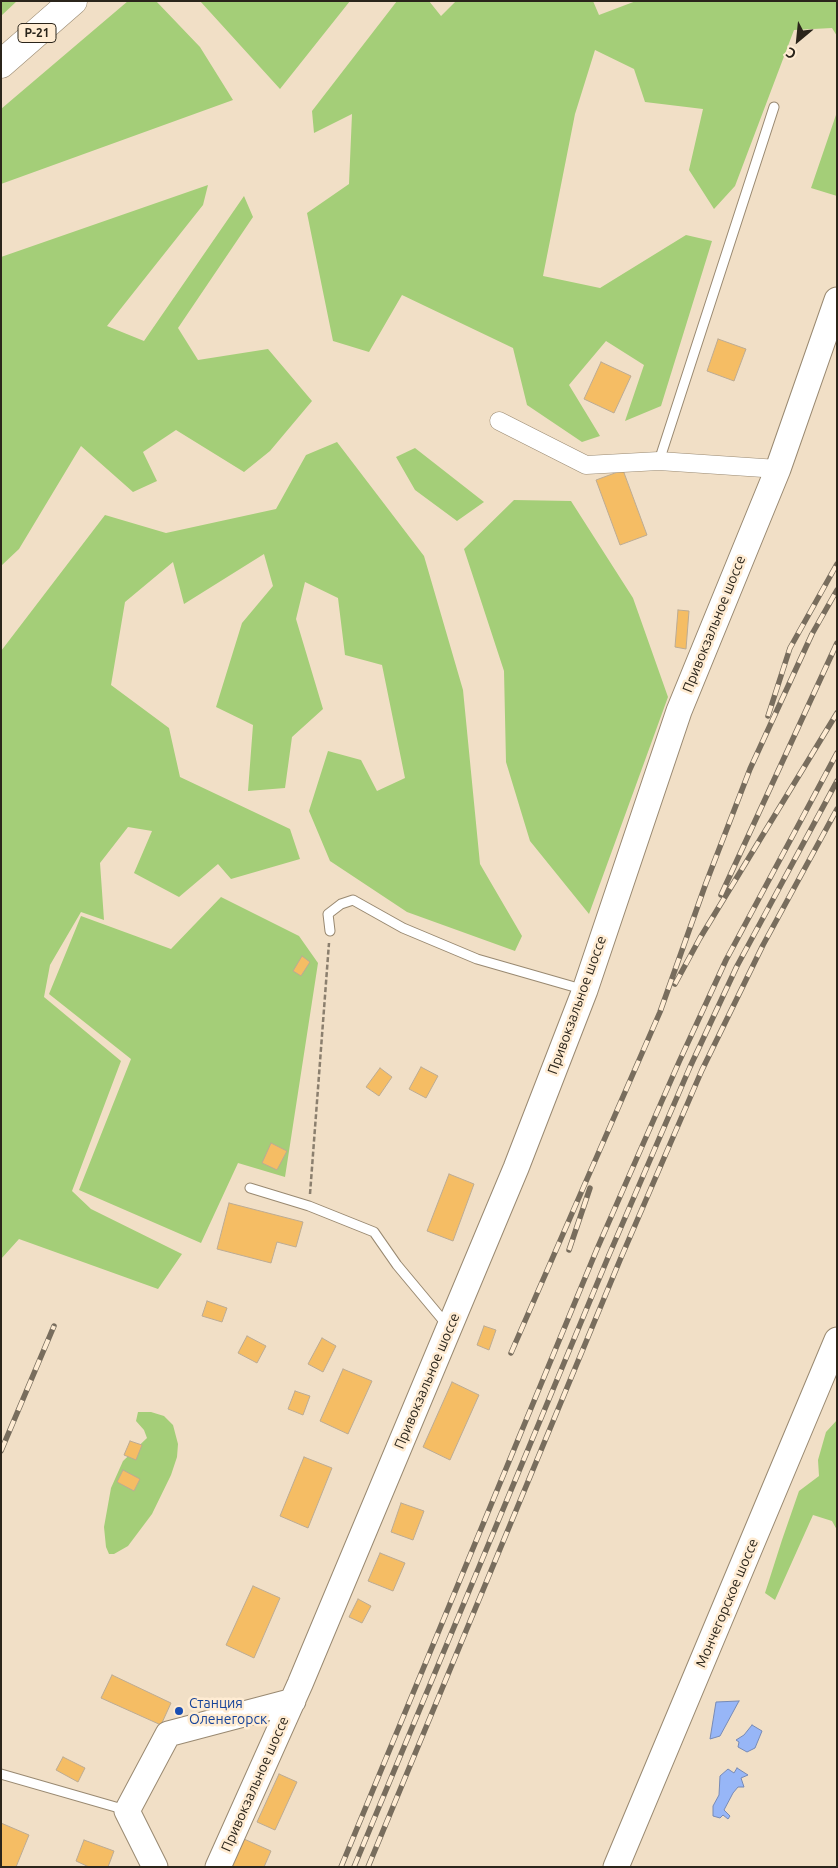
<!DOCTYPE html>
<meta charset="utf-8">
<style>
body{margin:0}
#map{position:relative;width:838px;height:1868px;overflow:hidden;background:#f1dfc6;font-family:Ubuntu,sans-serif}
canvas{display:block}
.frame{position:absolute;inset:0;border:2px solid #2b251b;pointer-events:none}
.north{position:absolute;left:773px;top:15px;width:50px;height:50px;-webkit-text-stroke:4px #ffecd3;paint-order:stroke;rotate:208deg;font-size:14px;font-weight:700;line-height:20px;text-align:center;color:#2b251b}
.north::after{content:'';display:block;margin:auto;width:18px;height:22px;background:#2b251b;clip-path:polygon(50% 0,100% 100%,50% 72%,0 100%)}
</style>
<div id="map">
<canvas width="838" height="1868"></canvas>
<div class="frame"></div>
<div class="north">С</div>
</div>
<script>
const g = document.querySelector('canvas').getContext('2d');
g.lineJoin = 'round';
function fill(path, color) {
  g.fillStyle = color;
  g.fill(path, 'evenodd');
}
function toPath(rows) {
  const path = new Path2D();
  for (const r of rows) {
    path.moveTo(r[0], r[1]);
    for (let i = 2; i < r.length; i += 2) path.lineTo(r[i], r[i + 1]);
  }
  return path;
}
function trace(path, color, width, dash) {
  g.strokeStyle = color;
  g.lineWidth = width;
  g.lineCap = dash ? 'butt' : 'round';
  g.setLineDash(dash || []);
  g.stroke(path);
}
function drawText(font, color, halo, rows, align = 'center') {
  g.font = font + ' Ubuntu,sans-serif';
  g.lineWidth = 5;
  g.setLineDash([]);
  g.textBaseline = 'middle';
  g.strokeStyle = halo;
  g.fillStyle = color;
  for (const [text, x, y, turn = 0] of rows) {
    g.save();
    g.translate(x, y);
    g.rotate((+turn || 0) * Math.PI / 180);
    g.textAlign = isNaN(turn) ? turn : align;
    if (halo) g.strokeText(text, 0, 0);
    g.fillText(text, 0, 0);
    g.restore();
  }
}
fill(toPath([
 [1,1,17,1,1,16],
 [128,1,156,1,200,47,233,100,1,184,1,109],
 [200,1,350,1,280,89],
 [397,1,429,1,441,16,456,1,593,1,599,15,636,1,837,1,837,36,832,28,794,30,735,186,714,209,689,170,703,109,645,102,634,69,595,50,575,114,543,276,600,288,686,235,712,241,661,406,625,421,644,365,606,341,569,385,600,436,582,442,527,405,513,348,402,295,369,352,333,341,307,213,349,184,352,114,314,133,312,111],
 [837,112,837,196,811,188],
 [208,185,203,205,107,326,144,341,244,196,253,217,178,328,198,360,268,349,312,401,270,451,244,472,176,430,143,452,157,481,133,492,81,446,19,549,1,566,1,257],
 [337,442,424,556,463,690,480,864,522,936,515,951,407,912,330,861,309,811,328,751,361,760,377,791,405,778,382,665,345,655,338,598,305,582,296,619,323,709,292,737,285,788,248,791,253,725,216,707,242,623,273,586,264,554,184,604,173,562,125,602,111,685,169,728,180,777,290,829,300,859,231,879,218,864,179,897,134,873,152,831,128,827,100,863,104,920,81,912,50,965,44,997,121,1061,72,1191,91,1209,182,1254,158,1289,19,1239,1,1259,1,651,105,515,166,533,276,509,306,455],
 [415,448,484,502,457,521,415,490,396,457],
 [514,500,571,501,633,598,668,697,589,914,530,841,506,762,504,671,464,549],
 [221,897,299,936,318,963,285,1177,238,1163,201,1243,79,1190,131,1059,49,994,81,916,171,949],
 [138,1412,151,1412,164,1416,173,1425,178,1444,177,1457,171,1475,152,1514,128,1546,114,1554,109,1554,106,1547,104,1527,111,1488,123,1461,147,1438,144,1430,136,1421],
 [837,1420,837,1530,832,1521,813,1515,775,1600,765,1593,782,1540,799,1491,819,1476,818,1460,826,1432]
]), '#a4ce78');
const water = toPath([
 [739,1701,720,1736,710,1739,716,1702,739,1701],
 [752,1725,762,1731,755,1748,747,1752,738,1747,739,1742,736,1740,744,1735,752,1725],
 [737,1768,748,1775,741,1778,744,1787,738,1787,733,1793,724,1810,730,1816,728,1819,723,1815,720,1818,713,1816,713,1806,719,1795,720,1776,728,1769,734,1773,737,1768]
]);
fill(water, '#97b6f7');
trace(water, '#778ab5', 1);
const building = toPath([
 [718,339,746,349,734,381,707,371,718,339],
 [601,362,631,376,614,413,584,399,601,362],
 [623,470,647,535,620,545,596,480,623,470],
 [678,610,689,611,686,649,675,647,678,610],
 [302,956,310,962,301,976,293,971,302,956],
 [421,1067,438,1076,426,1098,409,1089,421,1067],
 [380,1068,392,1077,379,1096,366,1087,380,1068],
 [271,1143,287,1151,277,1170,262,1163,271,1143],
 [449,1174,474,1184,453,1241,427,1231,449,1174],
 [229,1203,303,1222,296,1247,277,1242,271,1263,217,1249,229,1203],
 [207,1301,227,1308,222,1322,202,1316,207,1301],
 [484,1326,496,1330,489,1350,477,1345,484,1326],
 [247,1336,266,1346,257,1363,238,1353,247,1336],
 [322,1338,336,1346,323,1372,308,1364,322,1338],
 [343,1369,372,1381,348,1434,320,1421,343,1369],
 [452,1382,479,1395,450,1460,423,1447,452,1382],
 [295,1391,310,1396,303,1415,288,1409,295,1391],
 [130,1441,142,1445,136,1460,124,1455,130,1441],
 [304,1457,332,1468,308,1528,280,1516,304,1457],
 [123,1470,140,1479,134,1491,117,1482,123,1470],
 [401,1503,424,1511,413,1540,391,1532,401,1503],
 [380,1553,405,1563,393,1591,368,1581,380,1553],
 [253,1586,280,1598,254,1658,226,1645,253,1586],
 [358,1599,371,1606,362,1623,349,1617,358,1599],
 [112,1675,171,1703,161,1725,101,1698,112,1675],
 [63,1757,85,1768,78,1782,56,1770,63,1757],
 [279,1774,297,1782,275,1830,257,1822,279,1774],
 [1,1823,29,1835,16,1867,1,1867,1,1823],
 [244,1839,271,1851,264,1867,232,1867,244,1839],
 [84,1840,114,1851,108,1867,89,1867,76,1861,84,1840]
]);
fill(building, '#f5bd64');
trace(building, '#bcab93', 1);
const lane = toPath([
 [659,461,774,107],
 [330,931,328,914,341,904,353,900,403,928,477,959,585,990],
 [250,1188,309,1206,374,1232,397,1265,447,1325],
 [1,1774,126,1810]
]);
const street = toPath([
 [499,421,586,465,659,461,778,469]
]);
const secondary = toPath([
 [155,1867,127,1811,168,1734,293,1701],
 [218,1867,300,1684,516,1168,585,990,679,711,778,469,837,300],
 [616,1867,837,1340]
]);
const highway = toPath([
 [1,64,73,1]
]);
trace(lane, '#998971', 11);
trace(street, '#998971', 19);
trace(secondary, '#998971', 27);
trace(highway, '#998971', 29);
trace(toPath([
 [310,1194,329,943]
]), '#8b7f6e', 2.5, [5, 2.5]);
trace(lane, '#fff', 9);
trace(street, '#fff', 18);
trace(secondary, '#fff', 25);
trace(highway, '#fff', 28);
const rail = toPath([
 [768,716,790,648,837,564],
 [721,895,837,643],
 [675,984,700,938,837,713],
 [569,1250,590,1188],
 [511,1353,660,1012,706,883,750,769,812,634,837,590],
 [1,1451,54,1326],
 [341,1867,597,1249,679,1062,726,960,837,753],
 [354,1867,609,1255,690,1067,737,966,837,781],
 [368,1867,620,1260,702,1070,763,945,837,809]
]);
trace(rail, '#786d5d', 5.5);
trace(rail, '#ffecd3', 4, [11]);
for (const [x, y, r, color] of [
 [179,1711,5,"#1a4fb4"]
]) {
  const dot = new Path2D();
  dot.arc(x, y, r, 0, 2 * Math.PI);
  g.fillStyle = color;
  g.fill(dot);
  trace(dot, '#ffecd3', 2);
}
for (const [x, y, w] of [
 [37,33,38]
]) {
  const box = new Path2D();
  box.roundRect(x - w / 2, y - 9.5, w, 19, 4);
  g.fillStyle = '#ffecd3';
  g.fill(box);
  trace(box, '#2b251b', 1);
}
drawText('bold 12px', '#2b251b', null, [
 ["Р-21",37,33]
]);
drawText('14px', '#2b251b', '#ffecd3', [
 ["Привокзальное шоссе",714,624,-68],
 ["Привокзальное шоссе",577,1005,-70],
 ["Привокзальное шоссе",427,1381,-67],
 ["Мончегорское шоссе",727,1603,-67],
 ["Привокзальное шоссе",255,1784,-66]
]);
drawText('14px', '#164399', '#ffecd3', [
 ["Станция",189,1703],
 ["Оленегорск",189,1719]
], 'left');
</script>
